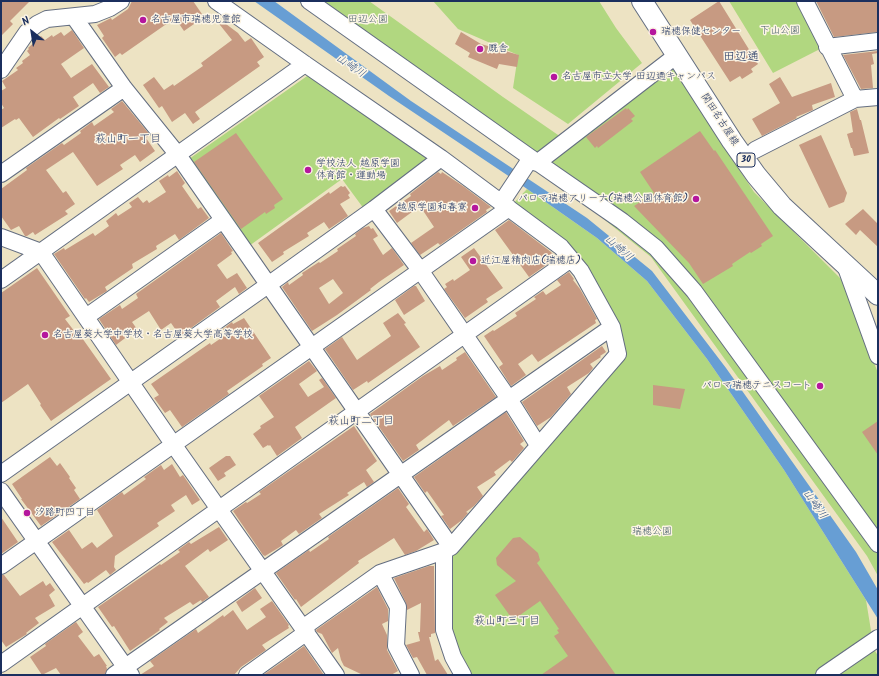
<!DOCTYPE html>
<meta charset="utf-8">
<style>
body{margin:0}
#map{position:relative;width:879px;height:676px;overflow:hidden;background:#ede3c3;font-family:Kalam,sans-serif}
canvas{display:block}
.frame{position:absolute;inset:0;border:2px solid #1b2f5e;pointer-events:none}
.north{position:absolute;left:12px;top:12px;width:40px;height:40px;-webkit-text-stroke:3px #fcf5e5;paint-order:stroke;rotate:330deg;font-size:11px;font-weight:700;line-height:16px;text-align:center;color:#1b2f5e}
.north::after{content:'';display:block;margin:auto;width:14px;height:18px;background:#1b2f5e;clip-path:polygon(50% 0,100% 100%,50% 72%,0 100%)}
</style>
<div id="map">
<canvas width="879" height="676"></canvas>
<div class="frame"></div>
<div class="north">N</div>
</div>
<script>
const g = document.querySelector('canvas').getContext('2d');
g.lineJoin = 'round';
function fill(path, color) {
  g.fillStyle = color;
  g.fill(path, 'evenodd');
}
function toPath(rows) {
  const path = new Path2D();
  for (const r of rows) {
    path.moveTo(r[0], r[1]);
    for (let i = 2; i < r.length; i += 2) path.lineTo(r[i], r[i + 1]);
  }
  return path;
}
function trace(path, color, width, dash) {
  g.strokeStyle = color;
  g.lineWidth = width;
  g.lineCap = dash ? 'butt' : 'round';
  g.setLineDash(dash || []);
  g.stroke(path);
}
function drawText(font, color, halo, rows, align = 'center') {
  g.font = font + ' Kalam,"Klee One",sans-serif';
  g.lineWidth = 3;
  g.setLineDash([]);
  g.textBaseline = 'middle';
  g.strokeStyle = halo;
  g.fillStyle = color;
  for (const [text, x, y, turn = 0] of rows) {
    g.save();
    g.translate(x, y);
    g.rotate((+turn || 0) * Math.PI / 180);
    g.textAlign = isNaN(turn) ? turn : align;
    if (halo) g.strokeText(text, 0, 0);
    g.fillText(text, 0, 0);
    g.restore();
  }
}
fill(toPath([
 [325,1,369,1,503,97,561,137,537,159,321,6],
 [433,1,599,1,616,28,642,63,568,124,513,88,518,55,458,29],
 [729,1,796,1,820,49,773,73],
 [673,69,754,192,842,280,878,373,878,576,867,556,651,257,539,167],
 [310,74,433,160,364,209,342,179,249,246,189,159],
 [527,189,597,238,647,281,707,359,784,470,866,600,874,649,878,656,878,675,463,675,444,630,451,546,618,354,570,246,511,206]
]), '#b1d780');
fill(toPath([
 [254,1,274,1,411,101,587,218,652,271,726,368,856,552,878,590,878,619,784,470,707,359,647,281,597,238,510,177,389,96]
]), '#679ed4');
fill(toPath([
 [1,1,30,1,10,21,13,24,1,36],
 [132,1,193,1,204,17,184,31,175,18,122,55,120,53,115,57,102,38,104,36,97,25,111,18,112,20,128,9],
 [719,1,758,64,751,69,753,72,742,79,740,76,730,82,690,20],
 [816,1,878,1,878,32,834,37],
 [218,18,238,33,245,42,251,38,264,57,257,62,260,66,195,112,200,119,193,124,185,113,172,122,162,106,159,108,143,85,154,77,164,90,173,84,174,86,203,66,201,63,232,40,216,20],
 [72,30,84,48,61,64,71,78,92,64,109,87,100,93,93,83,73,97,79,106,60,119,59,118,33,137,19,118,16,120,15,119,1,128,1,110,4,108,1,103,1,91,6,88,2,81,18,70,16,68,23,63,22,61,30,55,27,51,29,49,28,48,41,36,45,40,52,35,53,37,61,32,64,36],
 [461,32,481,44,519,55,517,67,499,64,497,69,468,57,470,53,455,44],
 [878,51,878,53,872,54,874,64,871,65,873,88,861,89,843,55],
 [780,77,792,97,831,83,835,97,812,105,813,110,796,117,797,118,762,136,752,119,780,103,769,84],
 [122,101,150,135,146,138,155,151,140,162,135,155,120,165,123,169,97,186,73,152,46,170,63,193,66,191,75,204,65,211,68,214,35,235,33,232,27,236,25,236,19,226,11,230,1,216,1,189,27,170,26,168,62,143,64,145,81,133,80,131,92,122,94,126,114,112,111,109],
 [626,108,627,110,628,108,635,116,631,119,633,121,598,148,597,146,595,148,586,137],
 [857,109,860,120,861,120,869,153,854,156,852,148,851,148,847,134,853,132,850,112],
 [700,131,714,151,715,150,773,236,761,244,762,246,751,253,750,252,732,264,733,266,703,284,689,263,634,206,654,193,640,172],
 [236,133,283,199,274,205,275,208,266,214,265,212,241,229,194,162],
 [821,135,847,193,844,202,829,208,799,145],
 [177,171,185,183,182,186,198,209,201,207,209,218,179,240,175,234,156,246,157,249,132,264,133,268,105,287,107,291,89,302,86,298,85,299,54,254,64,248,65,250,93,233,95,236,109,226,106,221,116,213,118,216,132,207,129,203,138,197,143,203,147,200,149,203,166,192,159,181,168,175,169,177],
 [438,172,441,174,442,172,463,186,491,207,486,210,487,212,440,245,438,243,420,255,411,243,434,227,420,206,397,223,389,211,411,196,410,194],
 [341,186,343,187,345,186,350,193,348,195,350,198,340,204,348,216,329,229,324,222,307,233,309,236,283,252,284,254,272,262,258,243,329,192,330,194],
 [863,209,878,224,878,247,860,230,856,235,845,224],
 [509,220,551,252,556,258,529,277,495,230],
 [369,226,371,229,373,228,378,236,373,239,383,255,392,248,404,265,379,282,370,289,371,290,337,315,312,331,282,287,288,282,289,285,303,275,302,273,319,262,320,263,338,251,337,249,356,236,355,234,363,228],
 [333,279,343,293,329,304,319,288],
 [221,233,233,251,231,252,232,254,217,265,227,279,237,273,247,288,239,294,235,287,216,301,220,307,180,336,171,323,161,330,149,311,132,322,137,329,116,345,99,319,120,305,122,309,138,298,136,294],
 [474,248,503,288,486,299,488,302,465,318,444,289,447,287,445,284,453,279,454,281,470,270,461,257],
 [37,268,70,316,65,319,78,336,80,335,111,379,51,421,40,405,41,404,28,384,1,403,1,293],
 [569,272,574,279,573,280,580,289,597,319,595,320,596,323,538,362,532,354,518,364,526,375,511,386,499,367,503,364,484,336,493,330,494,331,517,316,515,313,536,299,534,297,543,291,546,295,561,285,557,280],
 [414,286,416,286,425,301,404,315,395,300],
 [398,313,406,323,404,324,420,347,368,383,367,381,353,390,325,349,342,337,357,360,391,336,383,323],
 [244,318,271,358,262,364,263,366,227,391,229,394,182,427,170,410,165,413,154,398,159,395,151,384,210,343,211,345,227,334,223,329,232,322,233,324],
 [602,346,606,352,600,356,601,357,590,364,593,368,589,373,567,387,571,394,551,417,537,426,522,402],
 [465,352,496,397,453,426,449,420,416,445,419,450,403,461,370,414,423,376,440,366,442,370,457,360,456,358],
 [309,361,317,371,299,384,308,397,324,387,319,380,322,378,336,398,295,427,302,438,277,456,270,445,269,446,268,445,263,448,253,434,261,428,260,426,274,417,259,396],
 [653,385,685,389,680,409,653,405],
 [506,412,524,441,520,444,524,448,512,462,510,460,494,472,496,475,477,487,483,496,474,506,466,512,468,513,462,520,450,529,441,516,444,515,427,491,425,493,414,477],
 [878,421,878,455,862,432],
 [354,426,377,461,366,470,374,482,367,487,364,482,347,493,349,495,319,514,322,518,299,534,296,530,281,541,283,545,265,556,263,555,233,511,246,502,247,503,261,494,259,492],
 [226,456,230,456,236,465,224,473,226,476,218,481,209,468],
 [50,457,57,466,60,463,70,477,69,478,76,488,74,490,80,499,41,526,21,499,22,499,12,484],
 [172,464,180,477,183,475,200,500,192,505,186,495,171,505,175,511,157,523,159,526,115,556,114,567,116,570,110,575,106,570,88,583,87,582,84,584,52,542,69,530,82,549,92,542,97,548,113,536,97,510,122,492,124,495,146,479,144,477,161,465,164,470],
 [398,488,409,504,406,507,424,532,427,529,434,540,416,551,405,555,394,538,358,561,359,563,301,607,296,599,295,600,276,573,309,550,310,552,329,539,328,537],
 [1,517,18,542,1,554],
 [219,527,228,540,210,552,208,549,185,566,209,597,202,602,201,600,193,605,190,602,164,618,168,622,159,629,160,630,153,635,130,651,114,626,112,627,98,607,160,564,161,565,180,552,178,550,189,542,191,544],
 [520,537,538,553,540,560,537,563,616,675,541,675,568,656,554,636,559,633,557,630,559,629,540,601,513,620,495,595,516,581,497,565,496,558,513,538],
 [429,566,434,566,434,568,435,633,431,634,431,637,429,637,435,661,438,659,448,675,427,675,417,657,413,658,406,645,420,641,418,632,420,632,421,603,407,610,406,603,394,578],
 [1,575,4,575,20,596,43,581,46,586,50,583,55,590,49,595,55,606,35,618,39,623,26,633,27,634,6,647,1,640],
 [377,587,388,609,388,621,382,624,387,635,387,650,398,671,391,675,363,675,344,666,341,660,338,648,332,653,322,634,317,632,316,630],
 [255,588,262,598,242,612,236,602],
 [272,601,289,625,288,626,289,628,262,645,266,650,241,667,234,675,140,675,154,666,150,661,196,629,198,633,223,615,224,617,233,610,247,630,266,617,260,609],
 [76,622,83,632,78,636,94,657,99,654,107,666,106,666,107,669,105,675,61,675,56,668,42,675,30,657,46,646,45,644],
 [304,646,324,675,263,675,279,664]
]), '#c79a82');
const minor = toPath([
 [216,1,305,64,441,158,561,247,581,271,612,327,618,354,451,547,444,551,444,630,453,657,463,675],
 [309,1,531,158,622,221,656,248,694,291,878,544],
 [805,1,855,99],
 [74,17,124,88,178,155,451,547],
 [827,47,878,41],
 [1,70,27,32,37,24,47,19,95,14,110,8,121,1],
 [755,150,855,99,878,97],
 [537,163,677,55],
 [1,174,124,88],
 [501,203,531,158],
 [374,209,420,270,509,399,538,445],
 [1,237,41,252,173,444,336,675],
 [845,265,878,356],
 [1,280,305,64],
 [86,317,223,220],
 [1,474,268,285,374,209,441,158],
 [1,491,131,675],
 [1,566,509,208],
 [380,573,398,607,396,646,411,675],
 [304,627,380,573,444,551],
 [1,664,571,259],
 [114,675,612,327],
 [247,675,307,632],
 [824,675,878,638]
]);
const major = toPath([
 [642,1,732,141,756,175,782,206,878,295]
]);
trace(minor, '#646e81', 18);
trace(major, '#646e81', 22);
trace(minor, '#fff', 16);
trace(major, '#fff', 20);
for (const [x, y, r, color] of [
 [143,20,4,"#b5179e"],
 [653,32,4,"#b5179e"],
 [480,49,4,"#b5179e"],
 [554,77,4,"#b5179e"],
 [308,170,4,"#b5179e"],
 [696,199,4,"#b5179e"],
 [475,208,4,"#b5179e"],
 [473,261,4,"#b5179e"],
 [45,335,4,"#b5179e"],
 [820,386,4,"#b5179e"],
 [27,513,4,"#b5179e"]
]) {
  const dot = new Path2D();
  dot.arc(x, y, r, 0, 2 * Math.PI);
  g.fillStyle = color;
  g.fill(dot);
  trace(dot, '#fcf5e5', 1.5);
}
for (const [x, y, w] of [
 [746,160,18]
]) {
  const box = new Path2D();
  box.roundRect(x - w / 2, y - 7, w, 14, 3);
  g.fillStyle = '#fcf5e5';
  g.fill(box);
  trace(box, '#1b2f5e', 1);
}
drawText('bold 9px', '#1b2f5e', null, [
 ["30",746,160]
]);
drawText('10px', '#1b2f5e', '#fcf5e5', [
 ["名古屋市瑞穂児童館",151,20],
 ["瑞穂保健センター",661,32],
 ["厩舎",488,49],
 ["名古屋市立大学 田辺通キャンパス",562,77],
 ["学校法人 越原学園",316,164],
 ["体育館・運動場",316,176],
 ["パロマ瑞穂アリーナ(瑞穂公園体育館)",688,199,"right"],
 ["越原学園和春寮",467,208,"right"],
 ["近江屋精肉店(瑞穂店)",481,261],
 ["名古屋葵大学中学校・名古屋葵大学高等学校",53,335],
 ["パロマ瑞穂テニスコート",812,386,"right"],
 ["汐路町四丁目",35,513]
], 'left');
drawText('10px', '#405966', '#fcf5e5', [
 ["田辺公園",368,20],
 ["下山公園",780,31],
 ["瑞穂公園",652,532]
]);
drawText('10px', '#1b2f5e', '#fcf5e5', [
 ["関田名古屋線",719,120,57]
]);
drawText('italic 11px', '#365687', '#fcf5e5', [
 ["山崎川",350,67,34],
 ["山崎川",618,249,41],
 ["山崎川",814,505,55]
]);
drawText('11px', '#1b2f5e', '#fcf5e5', [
 ["萩山町一丁目",128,140],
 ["萩山町二丁目",361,422],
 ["萩山町三丁目",507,622]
]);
drawText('12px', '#1b2f5e', '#fcf5e5', [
 ["田辺通",741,58]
]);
</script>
